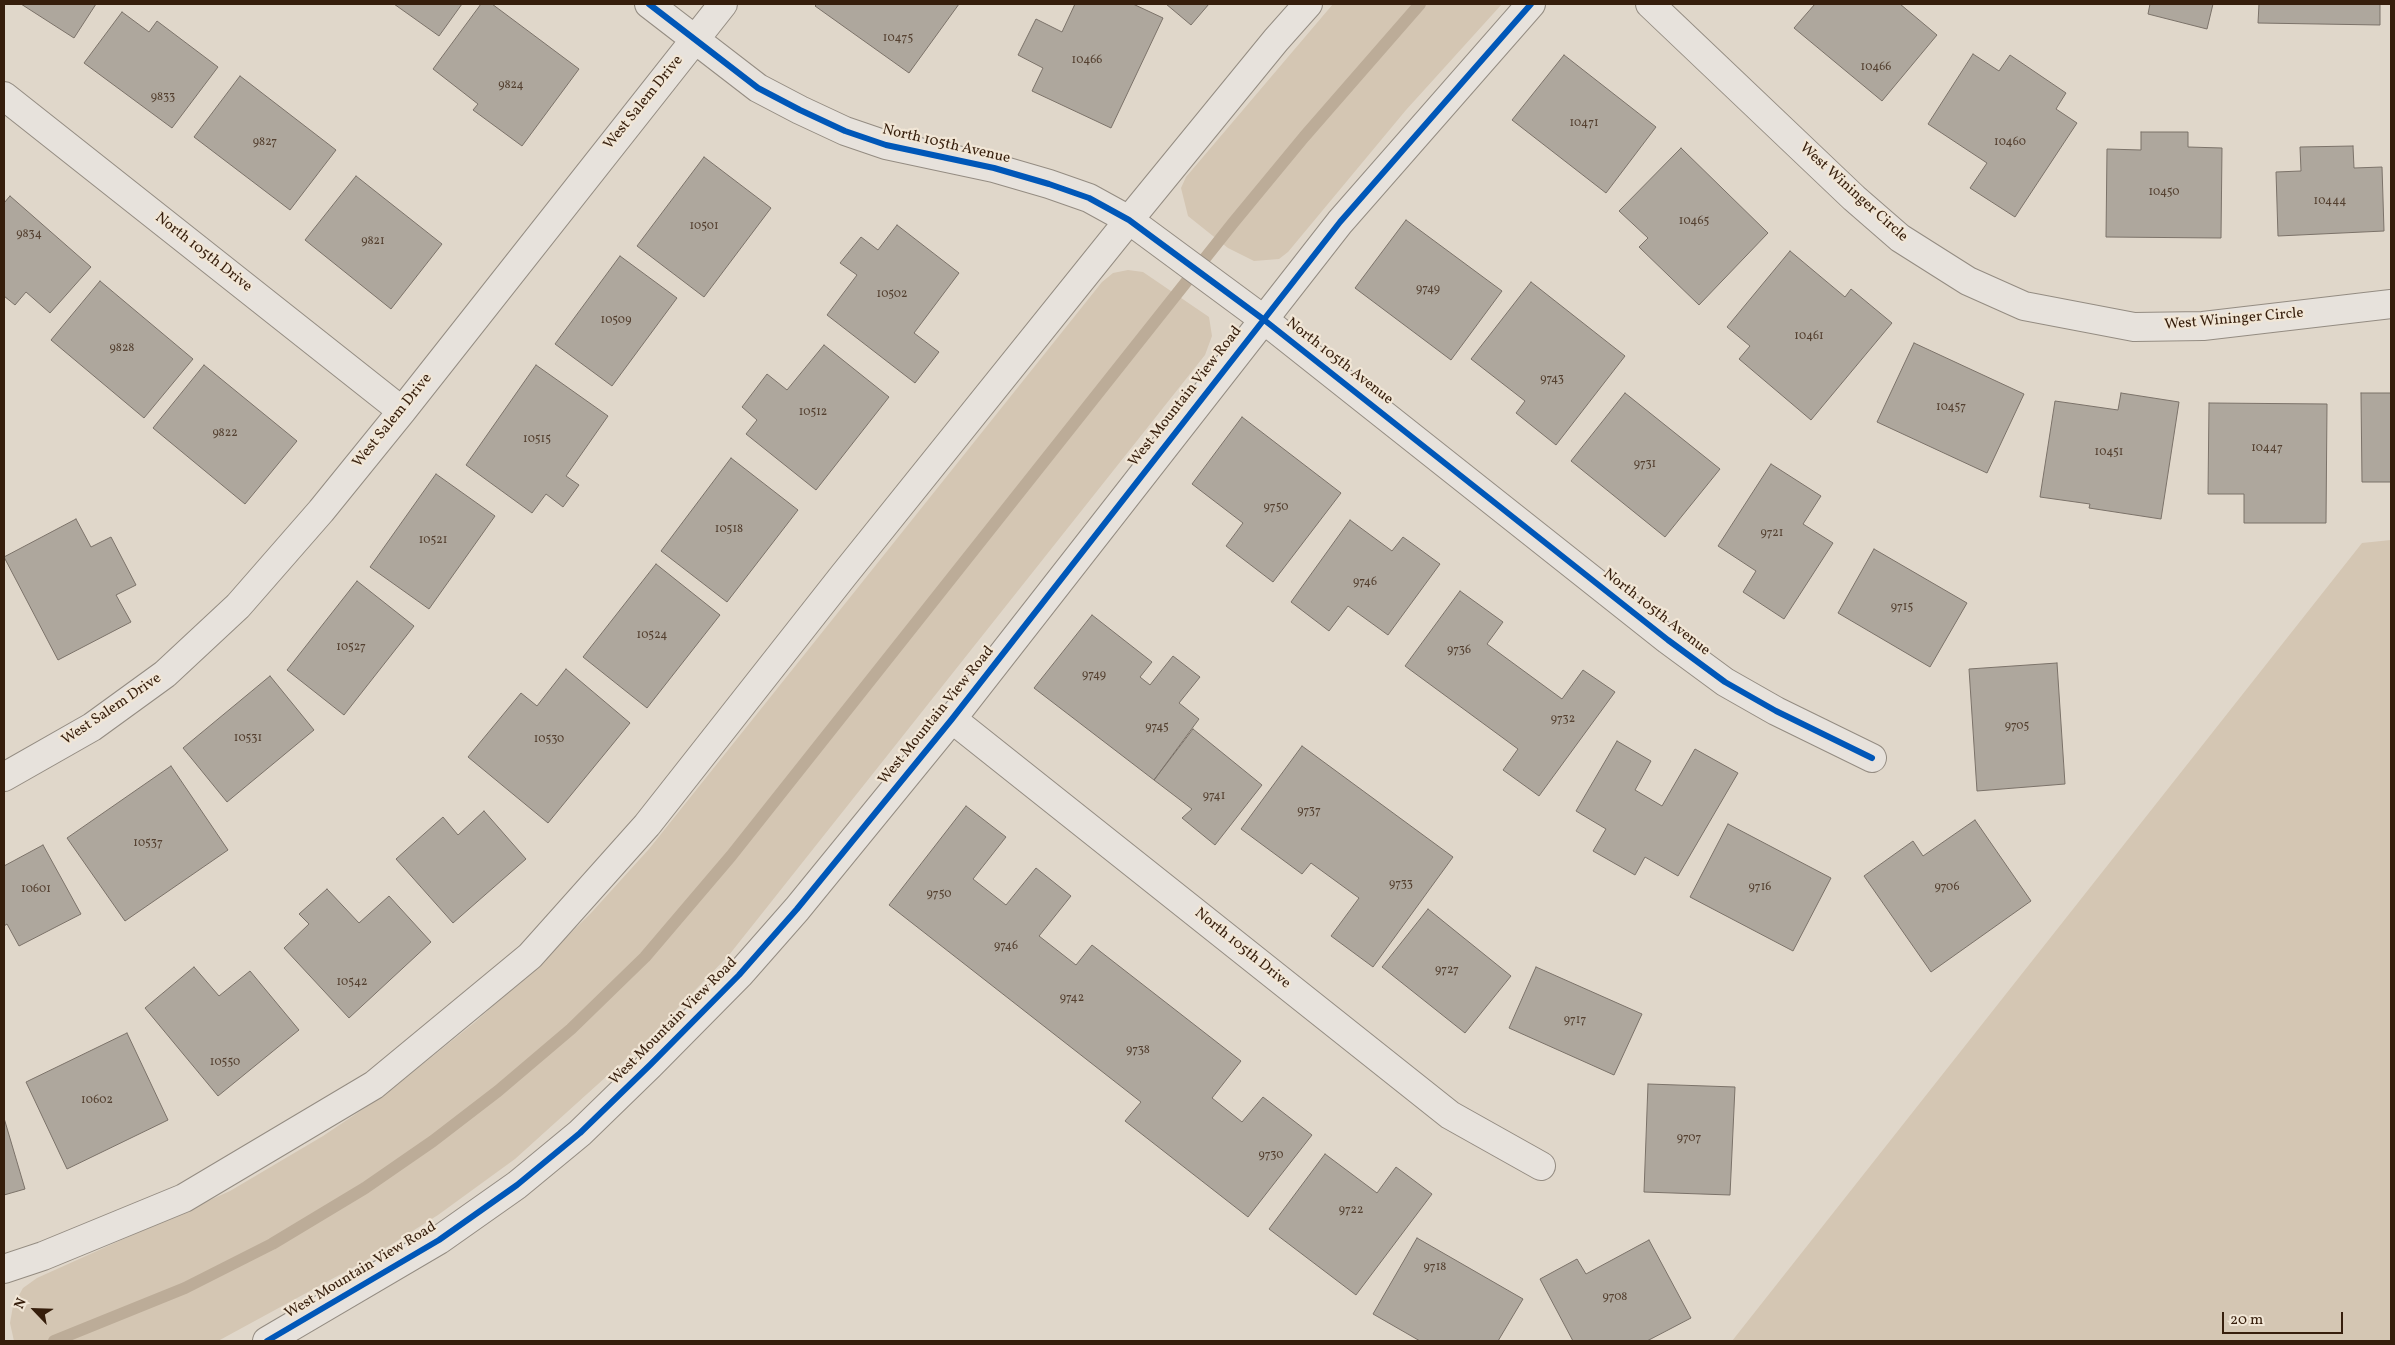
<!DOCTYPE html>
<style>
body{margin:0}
#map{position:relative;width:2395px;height:1345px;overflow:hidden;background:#e0d7ca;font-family:Vollkorn,serif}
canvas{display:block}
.frame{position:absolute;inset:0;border:5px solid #361e0c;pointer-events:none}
.north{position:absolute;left:10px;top:1285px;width:50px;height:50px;-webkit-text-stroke:4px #f1e6d6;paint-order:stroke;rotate:294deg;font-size:14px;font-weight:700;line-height:20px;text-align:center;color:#361e0c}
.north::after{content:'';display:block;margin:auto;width:18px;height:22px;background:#361e0c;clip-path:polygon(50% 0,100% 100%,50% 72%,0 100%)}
.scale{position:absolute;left:2222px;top:1312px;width:121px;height:22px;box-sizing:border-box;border:2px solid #361e0c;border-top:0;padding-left:6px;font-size:15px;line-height:18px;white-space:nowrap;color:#361e0c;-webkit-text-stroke:4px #f1e6d6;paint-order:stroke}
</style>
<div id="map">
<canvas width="2395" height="1345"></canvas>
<div class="frame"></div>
<div class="north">N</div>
<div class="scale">20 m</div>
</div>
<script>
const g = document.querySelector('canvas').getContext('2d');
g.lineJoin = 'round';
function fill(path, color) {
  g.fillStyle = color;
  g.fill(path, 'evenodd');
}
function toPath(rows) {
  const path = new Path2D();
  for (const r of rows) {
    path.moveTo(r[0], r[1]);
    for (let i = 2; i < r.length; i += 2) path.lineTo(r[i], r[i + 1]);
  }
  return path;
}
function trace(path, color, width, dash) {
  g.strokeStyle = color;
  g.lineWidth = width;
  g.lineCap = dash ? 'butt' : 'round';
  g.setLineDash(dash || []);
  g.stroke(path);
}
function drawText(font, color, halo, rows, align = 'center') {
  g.font = font + ' Vollkorn,serif';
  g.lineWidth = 4.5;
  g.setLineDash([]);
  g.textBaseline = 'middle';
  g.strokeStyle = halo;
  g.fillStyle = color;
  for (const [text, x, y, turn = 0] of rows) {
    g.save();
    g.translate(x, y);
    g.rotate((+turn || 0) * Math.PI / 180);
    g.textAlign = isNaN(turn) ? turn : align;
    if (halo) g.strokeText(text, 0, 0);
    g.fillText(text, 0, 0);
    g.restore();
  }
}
fill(toPath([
 [1333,4,1502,4,1406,110,1288,252,1279,259,1254,261,1228,248,1188,216,1181,188,1186,177],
 [1128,270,1143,272,1209,317,1212,336,1205,355,729,955,648,1039,515,1159,438,1215,365,1261,218,1341,14,1341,10,1323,13,1306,23,1288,37,1278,230,1191,323,1136,384,1095,474,1023,539,964,591,913,649,849,1102,282,1113,273],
 [2391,540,2391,1341,1732,1341,2362,543]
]), '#d4c6b3');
trace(toPath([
 [54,1341,185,1288,272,1244,365,1188,433,1141,498,1091,571,1029,645,957,731,856,1233,223,1304,137,1420,4]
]), '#bcac98', 12);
const building = toPath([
 [21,4,96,4,74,38,21,4],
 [394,4,462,4,439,36,394,4],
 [481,4,492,4,579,69,522,146,473,110,478,104,433,69,481,4],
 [817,4,959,4,909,73,815,6,817,4],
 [1075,4,1133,4,1163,18,1111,128,1032,91,1043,68,1018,55,1036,19,1062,32,1075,4],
 [1166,4,1209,4,1191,25,1166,4],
 [1815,4,1900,4,1937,35,1882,101,1794,28,1815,4],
 [2150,4,2213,4,2207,29,2148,14,2150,4],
 [2259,4,2380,4,2380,25,2258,23,2259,4],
 [122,12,149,32,157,21,218,67,172,128,84,63,122,12],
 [1973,54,1999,71,2010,55,2066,93,2056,109,2077,123,2015,217,1970,188,1987,163,1928,124,1973,54],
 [1564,55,1656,127,1606,193,1512,120,1564,55],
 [240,76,336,150,290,210,194,137,240,76],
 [2141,132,2188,132,2188,147,2222,148,2221,238,2106,237,2107,149,2141,150,2141,132],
 [2353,146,2354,168,2382,167,2384,231,2278,236,2276,172,2301,171,2300,147,2353,146],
 [1681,148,1768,233,1699,305,1639,247,1648,238,1619,211,1681,148],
 [704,157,771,208,704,297,637,246,704,157],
 [356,176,442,244,391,309,305,240,356,176],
 [10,196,91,267,50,313,26,292,15,305,4,296,4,203,10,196],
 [1406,220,1502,291,1451,360,1355,288,1406,220],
 [897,225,959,273,914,333,939,352,915,383,827,315,857,275,840,263,861,237,878,250,897,225],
 [1790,251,1845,297,1851,289,1892,323,1811,420,1739,359,1750,346,1727,327,1790,251],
 [620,256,677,298,612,386,555,344,620,256],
 [100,281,193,359,144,418,51,340,100,281],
 [1531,282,1625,356,1556,445,1516,413,1525,401,1471,359,1531,282],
 [1914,343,2024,394,1987,473,1877,422,1914,343],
 [824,345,889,397,816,490,746,434,757,420,742,407,767,374,787,390,824,345],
 [204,365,297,441,245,504,153,428,204,365],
 [536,365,608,416,566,476,579,485,563,507,546,494,532,513,466,465,536,365],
 [1625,393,1720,469,1665,537,1571,461,1625,393],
 [2121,393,2179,402,2161,519,2089,508,2090,504,2040,497,2055,401,2118,410,2121,393],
 [2361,393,2391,393,2391,482,2362,482,2361,393],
 [2209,403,2327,404,2326,523,2244,523,2244,494,2208,494,2209,403],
 [1242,417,1341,493,1273,582,1226,546,1243,523,1192,484,1242,417],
 [731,458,798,510,727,602,661,551,731,458],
 [1771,464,1821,496,1803,524,1833,543,1784,619,1743,592,1756,571,1718,546,1771,464],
 [436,474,495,516,429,609,370,567,436,474],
 [76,519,91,547,111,537,136,585,116,595,131,622,58,660,4,557,76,519],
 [1350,520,1392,551,1403,537,1440,564,1388,635,1348,606,1329,631,1291,602,1350,520],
 [1874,549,1967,603,1930,667,1838,613,1874,549],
 [656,564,720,615,647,708,583,657,656,564],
 [357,581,414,626,344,715,287,670,357,581],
 [1460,591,1503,622,1487,644,1562,699,1583,670,1615,692,1539,796,1503,770,1518,749,1405,666,1460,591],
 [1092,615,1152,662,1140,677,1150,685,1173,656,1200,677,1179,703,1199,719,1154,780,1034,688,1092,615],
 [2057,663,2065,784,1977,791,1969,669,2057,663],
 [566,669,630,723,548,823,468,757,521,693,537,706,566,669],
 [270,676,314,730,227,802,183,748,270,676],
 [1193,729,1262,785,1215,845,1182,818,1192,809,1154,780,1193,729],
 [1617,741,1651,761,1635,790,1662,806,1695,749,1738,773,1678,876,1645,857,1635,875,1593,851,1606,829,1576,811,1617,741],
 [1302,746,1453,857,1373,967,1331,936,1359,898,1311,863,1302,874,1241,829,1302,746],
 [171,766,228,850,125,921,67,838,171,766],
 [966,806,1006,837,973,879,1006,905,1036,868,1071,896,1039,936,1076,965,1092,945,1241,1061,1212,1098,1242,1122,1263,1097,1312,1135,1248,1217,1125,1121,1141,1102,889,905,966,806],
 [484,811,526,859,453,923,396,859,443,817,458,835,484,811],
 [1975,820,2031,901,1931,972,1864,876,1913,841,1923,856,1975,820],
 [1728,824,1831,878,1793,951,1690,897,1728,824],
 [43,845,81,914,19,946,7,924,4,926,4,866,43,845],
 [327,889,359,923,389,896,431,942,349,1018,284,948,309,924,299,914,327,889],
 [1428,909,1511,976,1465,1033,1382,967,1428,909],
 [194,967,219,996,250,971,299,1030,218,1096,145,1008,194,967],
 [1536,967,1642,1014,1614,1075,1509,1028,1536,967],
 [127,1033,168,1120,67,1169,26,1082,127,1033],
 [1648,1084,1735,1087,1730,1195,1644,1192,1648,1084],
 [4,1118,25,1189,4,1195,4,1118],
 [1325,1154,1377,1193,1396,1167,1432,1194,1356,1295,1269,1229,1325,1154],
 [1417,1238,1523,1299,1498,1341,1420,1341,1373,1314,1417,1238],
 [1649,1240,1691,1318,1647,1341,1573,1341,1540,1279,1577,1259,1586,1274,1649,1240]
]);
fill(building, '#aea79d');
trace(building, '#7b7269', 1);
const minor = toPath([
 [649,4,758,88,800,110,845,131,886,145,994,168,1049,184,1089,198,1129,220,1263,319,1668,640,1725,682,1776,711,1872,758],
 [1650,4,1854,198,1900,238,1968,281,2024,306,2134,327,2203,326,2391,304],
 [4,96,402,411],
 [952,719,1450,1115,1541,1166],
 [4,777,92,727,165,674,238,606,321,511,402,411,723,4]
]);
const tertiary = toPath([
 [4,1269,43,1256,184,1198,374,1085,530,956,647,825,843,576,1129,220,1276,40,1308,4],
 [267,1341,439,1240,517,1185,580,1133,650,1065,739,975,797,909,952,719,1340,222,1531,4]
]);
trace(minor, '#948c82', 30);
trace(tertiary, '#948c82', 30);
trace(minor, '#e7e2dc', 28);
trace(tertiary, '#e7e2dc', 28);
trace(toPath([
 [649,4,758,88,800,110,845,131,886,145,994,168,1049,184,1089,198,1129,220,1263,319,1668,640,1725,682,1776,711,1872,758],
 [267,1341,439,1240,517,1185,580,1133,650,1065,739,975,797,909,952,719,1340,222,1531,4]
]), '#0057b8', 6);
drawText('12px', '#544030', null, [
 ["10475",898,39],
 ["10466",1087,61],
 ["10466",1876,68],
 ["9824",511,86],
 ["9833",163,98],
 ["10471",1584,124],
 ["9827",265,143],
 ["10460",2010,143],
 ["10450",2164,193],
 ["10444",2330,202],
 ["10465",1694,222],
 ["10501",704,227],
 ["9834",29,235],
 ["9821",373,242],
 ["9749",1428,290],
 ["10502",892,295],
 ["10509",616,321],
 ["10461",1809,337],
 ["9828",122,349],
 ["9743",1552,380],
 ["10457",1951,408],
 ["10512",813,413],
 ["9822",225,434],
 ["10515",537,440],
 ["10447",2267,449],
 ["10451",2109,453],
 ["9731",1645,465],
 ["9750",1276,508],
 ["10518",729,530],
 ["9721",1772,534],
 ["10521",433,541],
 ["9746",1365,583],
 ["9715",1902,608],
 ["10524",652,636],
 ["10527",351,648],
 ["9736",1459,651],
 ["9749",1094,676],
 ["9732",1563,720],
 ["9705",2017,727],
 ["9745",1157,728],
 ["10531",248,739],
 ["10530",549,740],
 ["9741",1214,797],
 ["9737",1309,812],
 ["10537",148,844],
 ["9733",1401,885],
 ["9716",1760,888],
 ["9706",1947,888],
 ["10601",36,890],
 ["9750",939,895],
 ["9746",1006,947],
 ["9727",1447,971],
 ["10542",352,983],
 ["9742",1072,999],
 ["9717",1575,1021],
 ["9738",1138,1051],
 ["10550",225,1063],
 ["10602",97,1101],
 ["9707",1689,1139],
 ["9730",1271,1156],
 ["9722",1351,1211],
 ["9718",1435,1268],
 ["9708",1615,1298]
]);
drawText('15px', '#361e0c', '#f1e6d6', [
 ["West Salem Drive",644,103,-51],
 ["North 105th Avenue",946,145,13],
 ["West Wininger Circle",1853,193,42],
 ["North 105th Drive",203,253,38],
 ["West Wininger Circle",2234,320,-5],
 ["North 105th Avenue",1339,362,38],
 ["West Mountain View Road",1186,397,-52],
 ["West Salem Drive",393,421,-51],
 ["North 105th Avenue",1656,613,38],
 ["West Salem Drive",112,710,-34],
 ["West Mountain View Road",937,716,-51],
 ["North 105th Drive",1242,949,39],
 ["West Mountain View Road",674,1022,-45],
 ["West Mountain View Road",361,1271,-31]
]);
</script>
